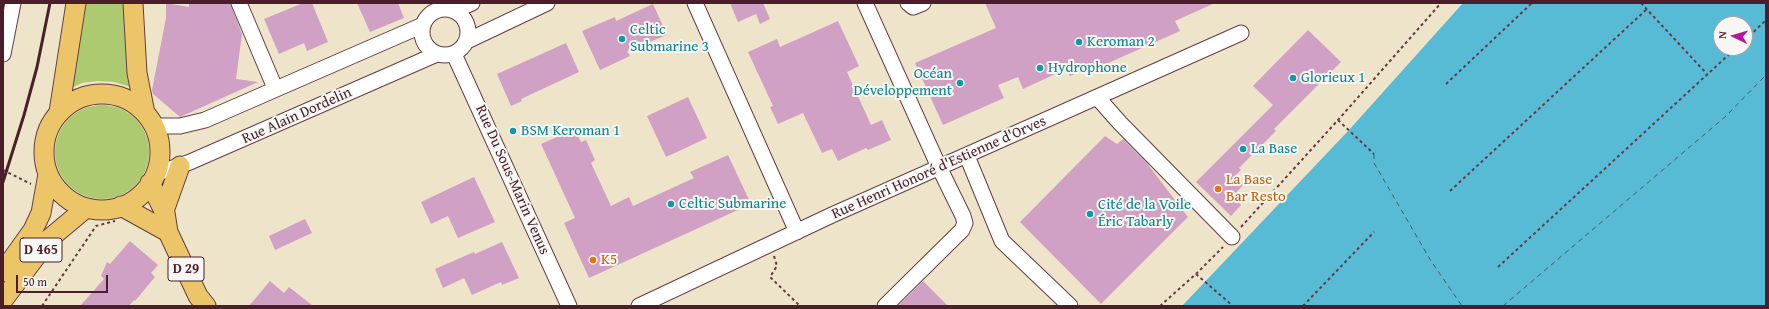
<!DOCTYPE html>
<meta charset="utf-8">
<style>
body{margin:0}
#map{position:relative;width:1769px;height:309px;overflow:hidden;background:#eee4ca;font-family:"Gentium Book Plus",serif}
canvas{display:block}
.frame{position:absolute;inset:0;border:4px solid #4a1f2b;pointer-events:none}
.north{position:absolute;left:1713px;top:16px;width:40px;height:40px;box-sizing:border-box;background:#f6f6f2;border:1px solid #b1a0a2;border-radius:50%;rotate:275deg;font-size:11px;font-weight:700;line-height:16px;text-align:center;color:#4a1f2b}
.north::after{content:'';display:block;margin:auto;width:14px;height:18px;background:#b5179e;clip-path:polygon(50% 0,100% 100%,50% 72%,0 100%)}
.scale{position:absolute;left:16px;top:275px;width:92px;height:18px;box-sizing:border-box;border:2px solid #4a1f2b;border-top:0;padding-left:5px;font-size:12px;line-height:14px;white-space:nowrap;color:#4a1f2b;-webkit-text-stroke:3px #f6f6f2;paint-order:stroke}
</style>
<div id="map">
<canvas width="1769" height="309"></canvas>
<div class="frame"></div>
<div class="north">N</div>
<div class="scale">50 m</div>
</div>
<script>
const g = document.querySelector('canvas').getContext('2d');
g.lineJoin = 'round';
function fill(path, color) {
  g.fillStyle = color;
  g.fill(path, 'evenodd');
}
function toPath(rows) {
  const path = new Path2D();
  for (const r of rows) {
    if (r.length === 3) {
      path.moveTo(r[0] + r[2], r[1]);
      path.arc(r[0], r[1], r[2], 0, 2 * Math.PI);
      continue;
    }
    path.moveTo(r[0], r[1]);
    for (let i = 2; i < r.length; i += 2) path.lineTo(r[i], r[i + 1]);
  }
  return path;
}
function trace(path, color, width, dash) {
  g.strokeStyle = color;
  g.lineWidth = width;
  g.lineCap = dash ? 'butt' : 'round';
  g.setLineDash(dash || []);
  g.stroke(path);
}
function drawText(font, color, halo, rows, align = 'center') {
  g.font = font + ' "Gentium Book Plus",serif';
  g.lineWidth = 4;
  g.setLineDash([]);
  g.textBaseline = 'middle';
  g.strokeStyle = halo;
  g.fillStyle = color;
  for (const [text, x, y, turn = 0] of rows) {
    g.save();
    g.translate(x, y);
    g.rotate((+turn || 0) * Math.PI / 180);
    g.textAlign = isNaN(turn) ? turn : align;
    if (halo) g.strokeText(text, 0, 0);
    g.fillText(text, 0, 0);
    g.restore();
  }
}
fill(toPath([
 [83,3,129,3,131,87,114,82,97,81,82,83,69,89],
 [102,152,47]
]), '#adca71');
fill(toPath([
 [1463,3,1766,3,1766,306,1182,306,1349,130],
 [1721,24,1745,24,1745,48,1721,48]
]), '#58bbd6');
trace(toPath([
 [1374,154,1374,163,1431,261,1462,306],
 [1503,306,1726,116,1766,75]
]), '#4f5667', 1, [5, 4]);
fill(toPath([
 [166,3,189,7,189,3,230,3,242,34,236,79,258,82,180,117,153,94,152,90,166,18],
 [303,3,312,3,328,42,307,51,304,43,279,54,264,19],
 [357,3,398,3,404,18,370,32],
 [730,3,763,3,770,19,760,24,756,14,738,22],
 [985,3,1215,3,1175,21,1180,31,1095,69,1093,66,1070,76,1066,69,1023,89,1018,77,998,85,1004,98,943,125,915,63,996,28],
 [653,4,667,35,627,51,630,56,600,70,582,31,615,17,616,21],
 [838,21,859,66,847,72,871,125,882,120,891,140,868,150,866,148,838,161,832,149,822,153,803,113,778,124,770,107,773,106,748,52,777,39,780,47],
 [1308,30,1341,62,1274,129,1276,131,1239,168,1241,170,1235,176,1244,184,1233,196,1241,205,1231,216,1196,182,1273,105,1253,86],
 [566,43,579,72,521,99,522,101,511,106,497,74],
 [688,97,707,138,666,157,647,116],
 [575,129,581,142,586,140,595,160,591,163,611,206,629,197,633,206,694,178,690,172,728,155,751,204,589,278,564,223,575,218,541,144],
 [1105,136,1117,144,1123,139,1146,162,1188,217,1101,304,1020,222],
 [474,177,495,222,458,238,448,216,431,224,421,202],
 [305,219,312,233,275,250,269,236],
 [130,241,158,265,151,273,155,277,135,301,134,300,129,306,80,306,104,279,101,276,107,262,110,264],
 [502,242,519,278,502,285,501,282,472,295,464,278,443,288,435,269,474,252,475,254],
 [270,281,284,293,289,287,313,306,249,306],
 [923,281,948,306,898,306]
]), '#d1a1c5');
const minor = toPath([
 [239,3,275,88],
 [695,3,797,232],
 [865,3,939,167,963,216,965,223,962,230,885,306],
 [908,3,913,7,923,3],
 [445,32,23],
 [454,11,472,3],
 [467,41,547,3],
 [3,54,13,3],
 [454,54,569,306],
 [1097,97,1120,123,1232,237],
 [154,126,180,126,205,120,423,25],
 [967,156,1002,241,1070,306],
 [155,174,190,162,437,54],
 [639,306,832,215,1241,33]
]);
const major = toPath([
 [133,3,137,73,145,113],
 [102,152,58],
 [59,112,76,3],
 [150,183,165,213,168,232,198,296,206,306],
 [121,206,168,232],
 [164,211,180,166],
 [3,272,33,230,41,213,48,174],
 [3,300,49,239,86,208]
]);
trace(minor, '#633d43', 17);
trace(major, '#633d43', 21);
trace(toPath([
 [1641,3,1707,74],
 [1745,40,1766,20],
 [1446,84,1532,3],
 [1338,120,1374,154],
 [3,170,31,184],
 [1450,191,1647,9],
 [1241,227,1338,120,1441,3],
 [774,256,777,266,770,277,800,306],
 [1498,267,1736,48],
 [1196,274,1233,306],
 [42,306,96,226,115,221],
 [1160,306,1196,274,1223,247],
 [1303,306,1374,232]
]), '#633d43', 2, [3, 3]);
trace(minor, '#fff', 15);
trace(major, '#edc569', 19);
trace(toPath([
 [3,182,24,115,37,67,50,3]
]), '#4a1f2b', 3);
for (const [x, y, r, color] of [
 [622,39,4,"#0f9aa8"],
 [1079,42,4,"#0f9aa8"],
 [1040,68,4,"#0f9aa8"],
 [1293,78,4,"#0f9aa8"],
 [960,83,4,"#0f9aa8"],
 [513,131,4,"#0f9aa8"],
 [1243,149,4,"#0f9aa8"],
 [1218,189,4,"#e8710a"],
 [671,204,4,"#0f9aa8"],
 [1090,214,4,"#0f9aa8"],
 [593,260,4,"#e8710a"]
]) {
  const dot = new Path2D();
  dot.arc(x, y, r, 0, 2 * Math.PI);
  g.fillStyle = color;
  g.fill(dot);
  trace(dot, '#f6f6f2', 1.5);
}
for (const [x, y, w] of [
 [41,250,42],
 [186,269,36]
]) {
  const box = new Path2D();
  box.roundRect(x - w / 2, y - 12, w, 24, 3);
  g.fillStyle = '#f6f6f2';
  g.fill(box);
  trace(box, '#4a1f2b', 1);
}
drawText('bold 14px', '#4a1f2b', null, [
 ["D 465",41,250],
 ["D 29",186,269]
]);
drawText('15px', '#0d838f', '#f6f6f2', [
 ["Celtic",630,30],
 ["Submarine 3",630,47],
 ["Keroman 2",1087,42],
 ["Hydrophone",1048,68],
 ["Océan",952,74,"right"],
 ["Développement",952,91,"right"],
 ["Glorieux 1",1301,78],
 ["BSM Keroman 1",521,131],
 ["La Base",1251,149],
 ["Celtic Submarine",679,204],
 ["Cité de la Voile",1098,205],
 ["Éric Tabarly",1098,222]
], 'left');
drawText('15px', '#4a1f2b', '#f6f6f2', [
 ["Rue Alain Dordelin",297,116,-24],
 ["Rue Henri Honoré d'Estienne d'Orves",939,168,-24],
 ["Rue Du Sous-Marin Venus",512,180,66]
]);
drawText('15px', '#c56008', '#f6f6f2', [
 ["La Base",1226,180],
 ["Bar Resto",1226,197],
 ["K5",601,260]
], 'left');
</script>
